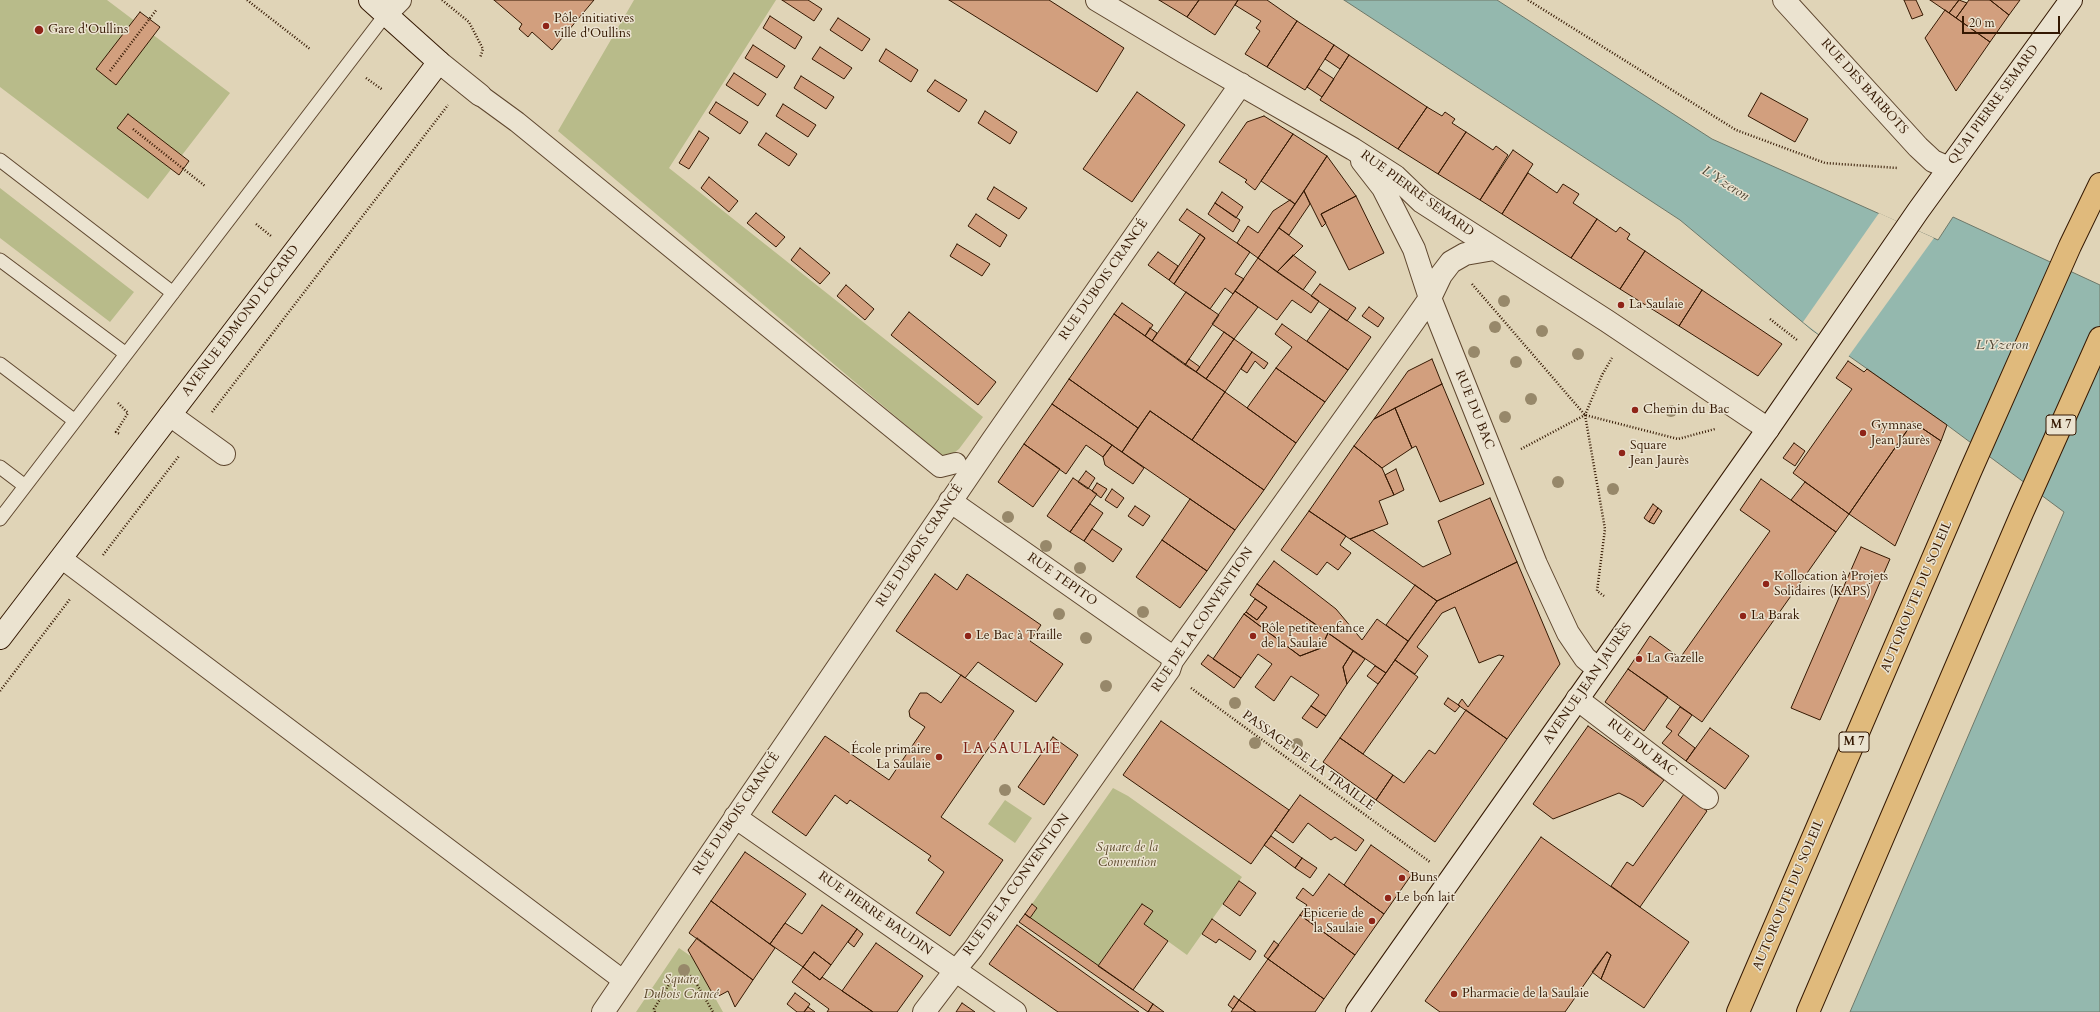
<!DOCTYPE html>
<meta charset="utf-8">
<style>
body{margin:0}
#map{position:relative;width:2100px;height:1012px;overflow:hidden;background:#e0d4b7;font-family:Cardo,serif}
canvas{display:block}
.scale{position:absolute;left:1962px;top:16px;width:98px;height:18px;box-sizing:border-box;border:2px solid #341802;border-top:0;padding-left:5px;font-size:12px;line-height:14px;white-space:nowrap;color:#341802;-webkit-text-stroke:3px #ebe3d0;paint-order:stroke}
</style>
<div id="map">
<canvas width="2100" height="1012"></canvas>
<div class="scale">20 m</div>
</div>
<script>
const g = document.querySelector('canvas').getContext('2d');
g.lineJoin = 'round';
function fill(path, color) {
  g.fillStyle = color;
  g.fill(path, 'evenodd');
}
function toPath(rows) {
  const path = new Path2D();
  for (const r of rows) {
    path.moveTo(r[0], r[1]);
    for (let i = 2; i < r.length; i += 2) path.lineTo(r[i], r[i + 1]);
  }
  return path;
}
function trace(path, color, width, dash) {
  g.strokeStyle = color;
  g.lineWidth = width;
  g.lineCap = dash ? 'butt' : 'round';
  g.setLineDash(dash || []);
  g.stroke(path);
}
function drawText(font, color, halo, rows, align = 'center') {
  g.font = font + ' Cardo,serif';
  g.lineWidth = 3;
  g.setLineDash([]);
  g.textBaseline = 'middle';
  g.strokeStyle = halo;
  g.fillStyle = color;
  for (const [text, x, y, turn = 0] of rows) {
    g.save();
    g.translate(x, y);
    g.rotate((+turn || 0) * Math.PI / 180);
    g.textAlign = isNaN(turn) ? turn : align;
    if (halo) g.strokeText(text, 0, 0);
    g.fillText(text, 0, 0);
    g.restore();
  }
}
fill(toPath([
 [0,0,107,0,230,93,148,199,0,87],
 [634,0,776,0,669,168,983,417,959,449,946,459,558,131],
 [0,188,134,292,110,322,0,238],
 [1113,788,1128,796,1242,877,1187,955,1144,924,1153,911,1142,904,1098,966,1030,918,1037,908,1032,904],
 [1005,800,1032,818,1015,843,988,824],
 [679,948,692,957,723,1012,636,1012]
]), '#b8bb8a');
const water = toPath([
 [1344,0,1497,0,1712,139,1938,240,1953,217,2100,285,2100,1012,1850,1012,2064,512,1947,425,1812,330,1680,220,1344,0]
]);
fill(water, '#94b8ae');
trace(water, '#6e7869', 1);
fill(toPath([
 [1879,213,1934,238,1848,357,1803,322]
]), '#e0d4b7');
const building = toPath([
 [494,0,594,0,552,50,532,32,528,37,519,29,522,24,494,0],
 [782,0,808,0,822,9,814,21,782,0],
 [949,0,1049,0,1124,48,1097,92,949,0],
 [1159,0,1199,0,1187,17,1159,0],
 [1199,0,1238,0,1215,35,1187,17,1199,0],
 [1238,0,1267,0,1297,21,1267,67,1245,54,1260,31,1256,28,1261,21,1235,5,1238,0],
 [1904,0,1916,0,1923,15,1912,19,1904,0],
 [1930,0,1959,0,1949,13,1930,0],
 [1959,0,1967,3,1956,18,1949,13,1959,0],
 [1969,0,1990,0,2009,15,1990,42,1956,18,1969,0],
 [1990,0,2020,0,2009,15,1990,0],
 [1945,10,1990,42,1956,91,1925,38,1945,10],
 [140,12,160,27,116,85,96,69,140,12],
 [770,16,802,37,795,49,763,28,770,16],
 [838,18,870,39,862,51,830,30,838,18],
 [1297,21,1334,45,1305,90,1267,67,1297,21],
 [753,45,785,66,777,78,745,58,753,45],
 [1334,45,1349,55,1340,69,1325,59,1334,45],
 [820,47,852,68,844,79,812,59,820,47],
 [886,49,918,70,911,82,879,61,886,49],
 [1349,55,1427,107,1398,149,1320,100,1349,55],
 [1319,69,1334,79,1322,97,1307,87,1319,69],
 [734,73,766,94,758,106,726,85,734,73],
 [801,76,834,97,826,109,794,88,801,76],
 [935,80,967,100,959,112,927,91,935,80],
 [1137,92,1185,125,1132,202,1083,169,1137,92],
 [1761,93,1808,119,1795,142,1748,116,1761,93],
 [716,102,748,122,740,134,709,113,716,102],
 [783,104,816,125,808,137,776,116,783,104],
 [1427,107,1442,116,1445,112,1455,119,1452,123,1466,132,1438,174,1398,149,1427,107],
 [985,111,1017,132,1010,144,978,123,985,111],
 [128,114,189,161,179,175,117,128,128,114],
 [1264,116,1293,134,1255,190,1245,182,1247,180,1219,162,1247,122,1264,116],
 [699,131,709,138,689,169,679,163,699,131],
 [1466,132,1493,150,1496,146,1508,155,1480,200,1438,174,1466,132],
 [766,133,797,154,789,166,758,145,766,133],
 [1293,134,1327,156,1295,204,1261,181,1293,134],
 [1513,150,1533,164,1502,214,1480,200,1513,150],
 [1327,156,1356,196,1321,214,1326,223,1322,227,1304,191,1327,156],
 [1528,173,1557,193,1563,184,1579,194,1573,203,1597,219,1571,258,1502,214,1528,173],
 [709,177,738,201,729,212,701,188,709,177],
 [994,187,1027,208,1019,219,987,199,994,187],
 [1304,191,1310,204,1289,235,1279,228,1304,191],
 [1222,192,1243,207,1236,218,1215,203,1222,192],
 [1356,196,1384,253,1349,270,1321,214,1356,196],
 [1290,200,1295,204,1258,258,1237,243,1248,226,1258,233,1273,211,1290,200],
 [1215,203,1240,220,1233,232,1208,214,1215,203],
 [1187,209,1250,252,1235,274,1244,279,1233,294,1225,288,1210,309,1174,284,1205,238,1179,220,1187,209],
 [756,213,785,237,776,247,747,223,756,213],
 [976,214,1007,235,1000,247,968,226,976,214],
 [1597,219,1616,232,1620,227,1630,234,1627,239,1645,251,1620,289,1571,258,1597,219],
 [1279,228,1303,246,1277,272,1258,258,1279,228],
 [1200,234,1205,238,1174,284,1169,280,1200,234],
 [957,244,990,264,982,276,950,256,957,244],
 [800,248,830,273,820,284,791,260,800,248],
 [1645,251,1702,290,1679,326,1620,289,1645,251],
 [1158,252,1178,266,1169,280,1148,265,1158,252],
 [1293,255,1316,272,1303,290,1277,272,1293,255],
 [1258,258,1319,301,1311,313,1292,300,1277,320,1235,291,1258,258],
 [1320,284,1356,308,1347,321,1311,296,1320,284],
 [846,285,874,309,865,320,837,296,846,285],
 [1702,290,1782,344,1758,376,1679,326,1702,290],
 [1235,291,1258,307,1234,339,1212,324,1235,291],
 [1186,292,1219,315,1185,365,1152,341,1186,292],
 [1122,303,1153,325,1145,336,1114,314,1122,303],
 [1369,307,1384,318,1378,327,1362,316,1369,307],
 [1330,309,1371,337,1348,370,1307,341,1330,309],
 [909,312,996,382,978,405,891,335,909,312],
 [1114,314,1225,392,1192,440,1150,411,1138,428,1069,379,1114,314],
 [1282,324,1348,370,1325,402,1276,368,1292,347,1275,334,1282,324],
 [1150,328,1157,333,1152,341,1145,336,1150,328],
 [1224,332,1234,339,1206,379,1196,372,1224,332],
 [1234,339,1252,352,1225,392,1206,379,1234,339],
 [1252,352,1268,363,1264,369,1255,361,1247,373,1241,369,1252,352],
 [1189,359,1200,367,1196,372,1185,365,1189,359],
 [1432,359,1442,384,1374,419,1408,371,1432,359],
 [1848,361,1864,372,1867,369,1947,425,1941,441,1913,422,1849,514,1793,473,1852,389,1836,378,1848,361],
 [1276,368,1325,402,1296,443,1247,408,1276,368],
 [1069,379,1138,428,1122,452,1052,404,1069,379],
 [1442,384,1484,484,1440,502,1416,446,1412,448,1395,408,1442,384],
 [1225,392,1296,443,1264,490,1192,440,1225,392],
 [1052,404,1112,445,1103,457,1086,445,1066,474,1024,444,1052,404],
 [1395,408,1412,448,1382,468,1354,446,1374,419,1395,408],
 [1150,411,1264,490,1235,530,1122,452,1150,411],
 [1913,422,1941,441,1895,546,1849,514,1913,422],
 [1794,443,1805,451,1795,466,1783,458,1794,443],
 [1024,444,1060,469,1033,507,998,482,1024,444],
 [1112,445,1144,468,1133,484,1105,465,1103,457,1112,445],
 [1354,446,1382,468,1394,495,1379,501,1388,524,1350,539,1309,511,1354,446],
 [1396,469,1404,490,1394,495,1385,475,1396,469],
 [1086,471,1095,478,1088,489,1078,482,1086,471],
 [1073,478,1097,494,1070,532,1047,516,1073,478],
 [1761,479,1836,532,1702,722,1628,669,1650,636,1680,658,1770,531,1740,510,1761,479],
 [1805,482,1849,514,1836,532,1791,500,1805,482],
 [1097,483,1107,489,1101,498,1092,491,1097,483],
 [1112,489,1124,498,1117,508,1105,500,1112,489],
 [1490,498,1517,562,1437,601,1350,539,1372,530,1423,567,1451,554,1438,521,1490,498],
 [1190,499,1235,530,1207,571,1162,540,1190,499],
 [1090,504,1103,513,1084,541,1070,532,1090,504],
 [1653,504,1658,508,1649,522,1644,518,1653,504],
 [1135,506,1150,516,1143,526,1128,516,1135,506],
 [1658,508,1662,511,1654,524,1649,522,1658,508],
 [1309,511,1346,536,1340,545,1351,553,1338,570,1327,562,1317,575,1281,550,1309,511],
 [1092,529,1122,549,1113,562,1084,541,1092,529],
 [1162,540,1207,571,1180,608,1136,577,1162,540],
 [1861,547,1890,559,1820,720,1791,708,1861,547],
 [1274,561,1336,609,1362,640,1377,619,1408,641,1386,673,1257,584,1274,561],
 [1517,562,1560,664,1507,739,1458,705,1462,699,1468,707,1504,656,1499,655,1479,663,1455,607,1442,613,1417,647,1428,656,1415,674,1395,660,1437,601,1517,562],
 [935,574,957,590,967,574,1041,625,1030,641,1063,664,1036,702,978,662,965,678,896,631,935,574],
 [1257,584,1328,633,1321,648,1300,656,1244,614,1246,612,1257,620,1267,607,1250,595,1257,584],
 [1415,585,1437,601,1408,641,1386,625,1415,585],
 [1255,599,1267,607,1257,620,1246,612,1255,599],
 [1244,614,1300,656,1321,648,1328,633,1353,651,1343,667,1347,684,1326,716,1311,706,1319,695,1291,676,1274,701,1255,687,1272,664,1258,654,1241,678,1213,659,1244,614],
 [1353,651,1365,659,1347,684,1343,667,1353,651],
 [1208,655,1241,678,1234,688,1201,664,1208,655],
 [1395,660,1418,677,1363,754,1340,738,1395,660],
 [1375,666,1386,673,1378,684,1367,676,1375,666],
 [1628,669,1668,697,1644,731,1605,702,1628,669],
 [961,675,1014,711,941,817,1003,860,950,936,916,913,944,872,928,860,931,856,850,800,847,804,835,795,806,836,772,812,825,736,889,780,925,727,910,717,909,711,920,693,927,693,941,703,961,675],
 [1448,698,1460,706,1455,712,1444,704,1448,698],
 [1311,706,1326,716,1317,728,1302,718,1311,706],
 [1680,707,1692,715,1678,735,1695,748,1686,761,1662,743,1672,731,1666,727,1680,707],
 [1466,710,1507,739,1435,842,1376,800,1393,775,1404,783,1429,750,1435,754,1466,710],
 [1161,721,1289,810,1251,864,1123,775,1161,721],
 [1588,726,1664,780,1643,807,1633,800,1619,793,1553,819,1533,804,1588,726],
 [1710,728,1749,756,1725,789,1686,761,1710,728],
 [1053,737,1078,755,1044,805,1018,787,1053,737],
 [1340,738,1393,775,1376,800,1323,762,1340,738],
 [1684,794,1707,811,1640,907,1611,886,1627,862,1633,866,1684,794],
 [1300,795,1364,840,1356,851,1335,837,1331,840,1308,823,1293,843,1275,830,1300,795],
 [1271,836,1302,858,1295,868,1264,845,1271,836],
 [1541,837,1689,942,1644,1008,1601,979,1611,955,1607,952,1565,1012,1440,1012,1425,1001,1541,837],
 [1371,845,1412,874,1384,914,1344,885,1371,845],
 [745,852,806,894,770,944,711,901,745,852],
 [1302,858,1317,868,1310,878,1295,868,1302,858],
 [1329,874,1384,914,1355,955,1300,915,1307,905,1296,898,1303,888,1313,896,1329,874],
 [1239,881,1256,893,1240,916,1223,904,1239,881],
 [711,901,775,948,753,980,689,933,711,901],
 [1032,904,1037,908,1030,918,1025,914,1032,904],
 [1142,904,1153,911,1144,924,1168,941,1133,990,1098,966,1142,904],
 [822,905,857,929,831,965,814,952,803,967,770,944,785,923,802,934,822,905],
 [1025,914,1153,1004,1148,1012,1019,922,1025,914],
 [1300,915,1355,955,1324,999,1268,959,1300,915],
 [1212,919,1256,951,1250,960,1219,939,1216,943,1202,934,1212,919],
 [1017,925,1139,1012,1058,1012,989,964,1017,925],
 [857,929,863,934,854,947,848,942,857,929],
 [697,938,753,980,735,1007,728,991,715,998,688,950,697,938],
 [1274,941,1279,945,1268,959,1264,956,1274,941],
 [876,943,923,976,897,1012,873,1012,842,991,876,943],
 [814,952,831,965,820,980,803,967,814,952],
 [1607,952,1611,955,1601,979,1592,972,1607,952],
 [1268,959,1324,999,1315,1012,1256,1012,1239,1000,1268,959],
 [803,967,820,980,822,977,873,1012,827,1012,829,1009,792,982,803,967],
 [795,993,810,1004,804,1012,797,1012,787,1004,795,993],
 [1234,996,1239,1000,1233,1009,1228,1005,1234,996],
 [1239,1000,1256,1012,1231,1012,1239,1000],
 [962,1003,975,1012,956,1012,962,1003],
 [1153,1004,1164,1012,1148,1012,1153,1004],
 [808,1007,815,1012,804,1012,808,1007]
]);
fill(building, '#d29f7e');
trace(building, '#341802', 1);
const service = toPath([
 [0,160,173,293],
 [0,260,126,354],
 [0,364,75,421],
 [0,467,25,486],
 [0,519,386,14]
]);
const pedestrian = toPath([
 [480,95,517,122,940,467,956,463],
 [61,558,624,981],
 [955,971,973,949,1170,670,1174,658]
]);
const minor = toPath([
 [1097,0,1184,52,1353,149,1395,176,1422,202,1607,321,1768,429],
 [1784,0,1918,147,1933,161,1949,168],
 [386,14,400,0],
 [439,62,480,95],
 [1362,161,1383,188,1414,249,1430,298,1536,564,1568,633,1585,658,1598,669],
 [170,415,224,454],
 [950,501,1174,658,1414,321,1430,298,1441,275,1451,262,1465,254,1494,249],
 [1577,699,1707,798],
 [735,817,1015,1012],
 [603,1012,992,441,1241,84],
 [924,1012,955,971]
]);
const secondary = toPath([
 [0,638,439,62,370,0],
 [1357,1012,1768,429,1918,211,2071,0]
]);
const trunk = toPath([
 [1738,1012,1970,472,2070,246,2100,184],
 [1808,1012,2022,513,2100,338]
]);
trace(service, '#5f472f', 15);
trace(pedestrian, '#5f472f', 22);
trace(minor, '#5f472f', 24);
trace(secondary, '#341802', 24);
trace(trunk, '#341802', 24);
trace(toPath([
 [247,0,310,49],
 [442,0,469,22,483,49,480,58],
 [1528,0,1736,130,1825,163,1898,168],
 [110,71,157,9],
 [366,78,383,90],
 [133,129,205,186],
 [256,224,271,236],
 [1472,284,1585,415,1678,439,1715,429],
 [1770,319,1797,340],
 [118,403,128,413,116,432,120,434],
 [212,412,448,105],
 [1585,415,1605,529,1597,591,1604,596],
 [1521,449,1585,415,1602,375,1612,358],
 [103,555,179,456],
 [1191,688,1430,862],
 [0,691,70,599],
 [655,1012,654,1009,673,978,692,976,713,1012]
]), '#341802', 2.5, [1, 2]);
trace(service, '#ebe3d0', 13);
trace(pedestrian, '#ebe3d0', 20);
trace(minor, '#ebe3d0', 22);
trace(secondary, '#ebe3d0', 22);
trace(trunk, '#e0ba7c', 22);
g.fillStyle = '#97886a';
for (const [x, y] of [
 [1504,301],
 [1495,327],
 [1542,331],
 [1474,352],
 [1578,354],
 [1516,362],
 [1531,399],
 [1671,411],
 [1505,417],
 [1558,482],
 [1613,489],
 [1008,517],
 [1046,546],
 [1080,568],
 [1143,612],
 [1059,614],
 [1086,638],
 [1106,686],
 [1235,703],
 [1255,743],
 [1297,744],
 [1005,790],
 [684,970]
]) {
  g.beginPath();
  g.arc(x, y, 6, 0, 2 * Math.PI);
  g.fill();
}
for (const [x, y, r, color] of [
 [546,26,4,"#8f2418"],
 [39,30,5,"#8f2418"],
 [1621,305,4,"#8f2418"],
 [1635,410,4,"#8f2418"],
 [1863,433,4,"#8f2418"],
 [1622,453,4,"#8f2418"],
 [1766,584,4,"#8f2418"],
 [1743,616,4,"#8f2418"],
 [968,636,4,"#8f2418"],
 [1253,636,4,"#8f2418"],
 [1639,659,4,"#8f2418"],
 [939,757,4,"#8f2418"],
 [1402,878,4,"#8f2418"],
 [1388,898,4,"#8f2418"],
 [1372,921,4,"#8f2418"],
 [1454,994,4,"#8f2418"]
]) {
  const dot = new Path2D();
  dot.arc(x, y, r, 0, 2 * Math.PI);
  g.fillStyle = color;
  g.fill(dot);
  trace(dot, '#ebe3d0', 1.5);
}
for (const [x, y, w] of [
 [2061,425,30],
 [1854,742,30]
]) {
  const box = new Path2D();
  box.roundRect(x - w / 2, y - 10, w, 20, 3);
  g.fillStyle = '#ebe3d0';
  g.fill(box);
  trace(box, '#341802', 1);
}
drawText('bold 12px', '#341802', null, [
 ["M 7",2061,425],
 ["M 7",1854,742]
]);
drawText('13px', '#341802', '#ebe3d0', [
 ["Pôle initiatives",554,19],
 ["ville d'Oullins",554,34],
 ["Gare d'Oullins",48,30],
 ["La Saulaie",1629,305],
 ["Chemin du Bac",1643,410],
 ["Gymnase",1871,426],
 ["Jean Jaurès",1871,441],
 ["Square",1630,446],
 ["Jean Jaurès",1630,461],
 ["Kollocation à Projets",1774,577],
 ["Solidaires (KAPS)",1774,592],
 ["La Barak",1751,616],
 ["Pôle petite enfance",1261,629],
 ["de la Saulaie",1261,644],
 ["Le Bac à Traille",976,636],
 ["La Gazelle",1647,659],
 ["École primaire",931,750,"right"],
 ["La Saulaie",931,765,"right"],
 ["Buns",1410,878],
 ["Le bon lait",1396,898],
 ["Epicerie de",1364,914,"right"],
 ["la Saulaie",1364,929,"right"],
 ["Pharmacie de la Saulaie",1462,994]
], 'left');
drawText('13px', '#341802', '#ebe3d0', [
 ["RUE DES BARBOTS",1864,87,48],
 ["QUAI PIERRE SEMARD",1994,105,-54],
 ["RUE PIERRE SEMARD",1417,194,36],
 ["RUE DUBOIS CRANCÉ",1104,280,-55],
 ["AVENUE EDMOND LOCARD",241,321,-53],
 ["RUE DU BAC",1474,410,68],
 ["RUE DUBOIS CRANCÉ",920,546,-56],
 ["RUE TEPITO",1062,580,35],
 ["AUTOROUTE DU SOLEIL",1917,597,-67],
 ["RUE DE LA CONVENTION",1203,620,-56],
 ["AVENUE JEAN JAURÈS",1588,684,-55],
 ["RUE DU BAC",1642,748,38],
 ["PASSAGE DE LA TRAILLE",1308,761,36],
 ["RUE DUBOIS CRANCÉ",737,814,-56],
 ["RUE DE LA CONVENTION",1017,885,-54],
 ["AUTOROUTE DU SOLEIL",1789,895,-67],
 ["RUE PIERRE BAUDIN",875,914,35]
]);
drawText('italic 13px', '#5c492b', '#ebe3d0', [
 ["Square de la",1127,848],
 ["Convention",1127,863],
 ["Square",681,980],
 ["Dubois Crancé",681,995]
]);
drawText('italic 14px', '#514836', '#ebe3d0', [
 ["L'Yzeron",1725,184,32],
 ["L'Yzeron",2002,346]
]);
g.letterSpacing = '1px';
drawText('15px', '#7a1f14', '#ebe3d0', [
 ["LA SAULAIE",1012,750]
]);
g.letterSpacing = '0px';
</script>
